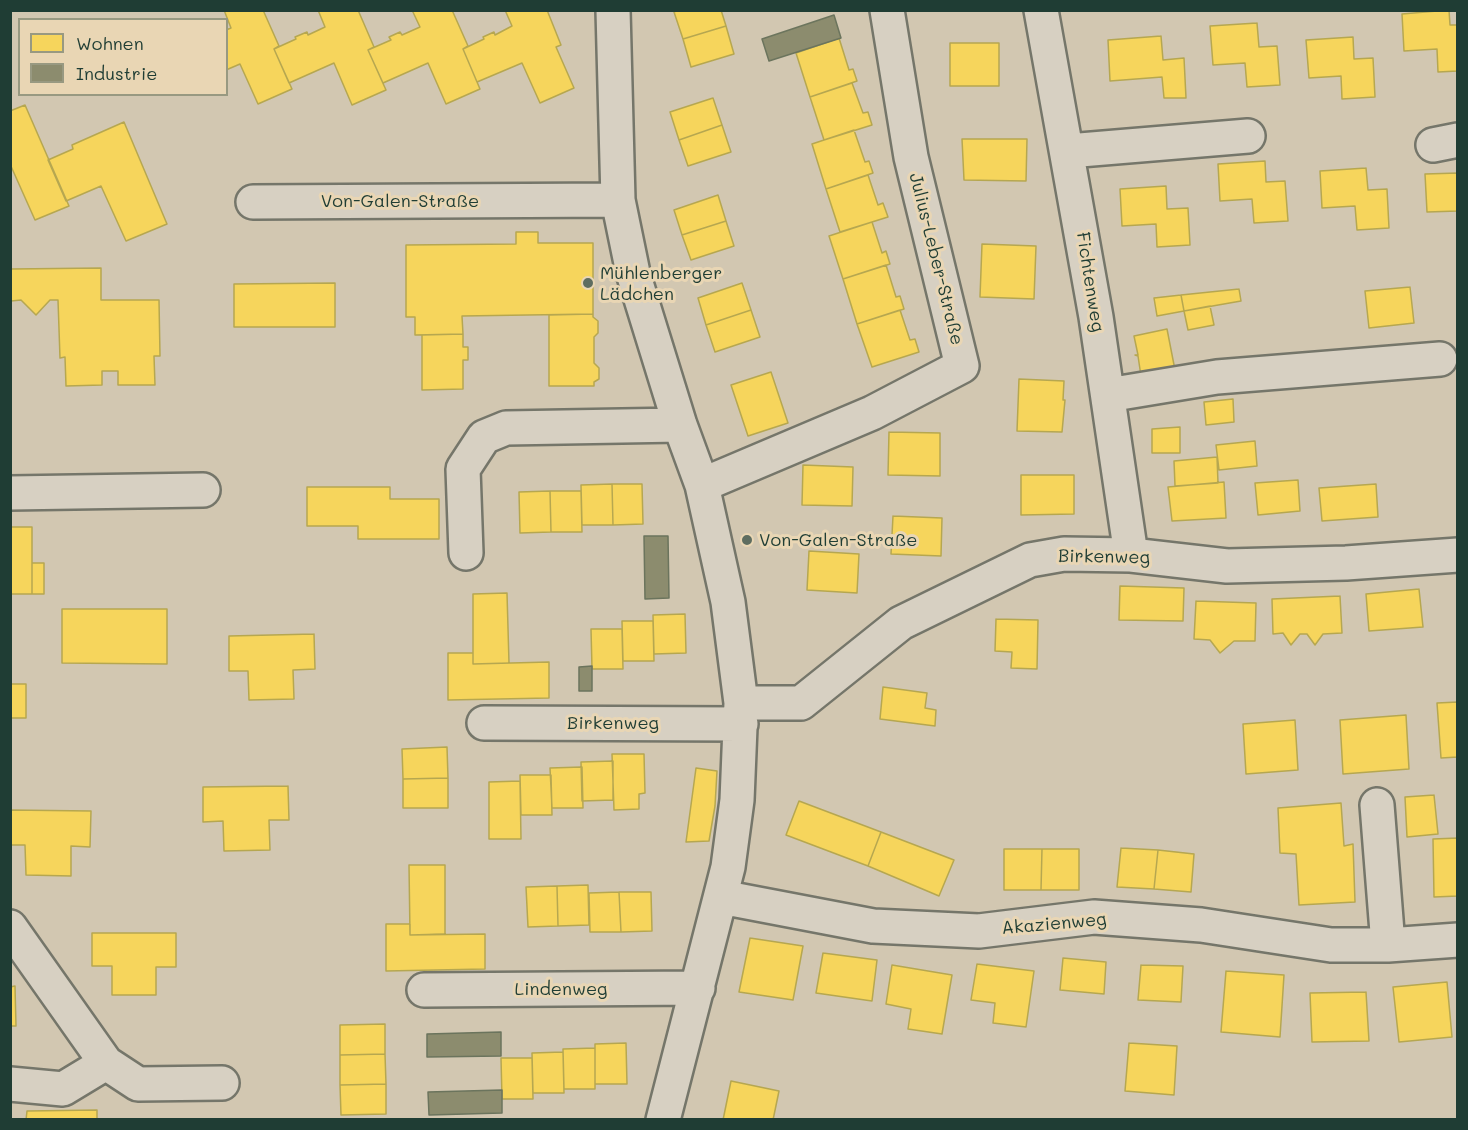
<!DOCTYPE html>
<meta charset="utf-8">
<style>
body{margin:0}
#map{position:relative;width:1468px;height:1130px;overflow:hidden;background:#d2c7b1;font-family:Mali,sans-serif}
canvas{display:block}
.frame{position:absolute;inset:0;border:12px solid #1f3d34;pointer-events:none}
.legend{position:absolute;left:18px;top:18px;width:210px;height:78px;box-sizing:border-box;background:#e9d6b4;border:2px solid #989981;margin:0;padding:8px 10px;list-style:none;font-size:18px;color:#1f3d34}
.legend li{display:flex;align-items:center;gap:12px;height:30px}
.legend b{width:30px;border:2px solid #989981}
</style>
<div id="map">
<canvas width="1468" height="1130"></canvas>
<div class="frame"></div>
<ul class="legend">
<li><b style="height:16px;background:#f6d55c"></b>Wohnen</li>
<li><b style="height:16px;background:#8c8c6e"></b>Industrie</li>
</ul>
</div>
<script>
const g = document.querySelector('canvas').getContext('2d');
g.lineJoin = 'round';
function fill(path, color) {
  g.fillStyle = color;
  g.fill(path, 'evenodd');
}
function toPath(rows) {
  const path = new Path2D();
  for (const r of rows) {
    path.moveTo(r[0], r[1]);
    for (let i = 2; i < r.length; i += 2) path.lineTo(r[i], r[i + 1]);
  }
  return path;
}
function trace(path, color, width, dash) {
  g.strokeStyle = color;
  g.lineWidth = width;
  g.lineCap = dash ? 'butt' : 'round';
  g.setLineDash(dash || []);
  g.stroke(path);
}
function drawText(font, color, halo, rows, align = 'center') {
  g.font = font + ' Mali,sans-serif';
  g.lineWidth = 6;
  g.setLineDash([]);
  g.textBaseline = 'middle';
  g.strokeStyle = halo;
  g.fillStyle = color;
  for (const [text, x, y, turn = 0] of rows) {
    g.save();
    g.translate(x, y);
    g.rotate((+turn || 0) * Math.PI / 180);
    g.textAlign = isNaN(turn) ? turn : align;
    if (halo) g.strokeText(text, 0, 0);
    g.fillText(text, 0, 0);
    g.restore();
  }
}
const homes = toPath([
 [224,10,263,10,279,46,274,49,292,89,258,104,240,64,226,70,226,30,231,28,224,10],
 [318,10,358,10,374,47,368,50,386,90,352,105,334,63,289,83,274,49,296,39,295,37,307,32,308,35,325,27,318,10],
 [412,10,452,10,468,46,463,49,480,89,446,104,428,63,383,83,368,50,391,40,389,37,400,32,402,35,420,27,412,10],
 [505,10,547,10,561,45,556,47,574,88,540,103,522,63,477,82,463,49,484,39,483,37,494,32,495,35,512,26,505,10],
 [678,10,721,10,726,26,683,39,674,12,678,10],
 [1449,10,1450,25,1458,25,1458,71,1438,72,1437,49,1404,51,1402,14,1449,10],
 [1257,23,1259,47,1277,46,1280,85,1247,87,1245,63,1213,65,1210,26,1257,23],
 [726,26,734,54,691,67,683,39,726,26],
 [1161,36,1163,60,1184,58,1186,98,1164,98,1162,77,1110,81,1108,40,1161,36],
 [1353,37,1354,59,1373,58,1375,97,1342,99,1341,76,1309,78,1306,40,1353,37],
 [839,38,849,70,853,69,857,81,810,97,796,53,839,38],
 [950,43,999,43,999,86,950,86,950,43],
 [852,83,863,113,868,112,872,125,824,140,810,97,852,83],
 [713,98,722,125,679,140,670,112,713,98],
 [25,105,69,206,35,220,10,164,10,111,25,105],
 [124,122,167,224,126,241,101,186,66,201,48,160,73,149,72,145,124,122],
 [722,125,731,152,688,166,679,140,722,125],
 [854,130,865,162,869,161,873,173,826,189,812,144,854,130],
 [962,139,1027,139,1026,181,964,180,962,139],
 [1265,161,1266,182,1285,181,1288,221,1254,223,1252,199,1220,201,1218,164,1265,161],
 [1366,168,1368,190,1387,189,1389,228,1357,230,1355,206,1322,208,1320,171,1366,168],
 [1458,173,1458,211,1427,212,1425,174,1458,173],
 [868,175,878,205,883,203,888,217,840,232,826,189,868,175],
 [1166,186,1167,209,1188,208,1190,245,1157,247,1156,224,1122,226,1120,189,1166,186],
 [718,195,726,221,682,235,674,210,718,195],
 [726,221,734,246,691,260,682,235,726,221],
 [872,222,882,253,886,251,890,264,843,279,829,236,872,222],
 [516,232,538,232,538,243,593,243,593,314,462,316,463,334,415,335,415,317,406,317,406,245,516,244,516,232],
 [982,244,1036,246,1034,299,980,297,982,244],
 [886,265,896,297,900,296,904,309,857,324,843,279,886,265],
 [101,268,101,300,159,300,160,356,154,356,155,385,118,385,118,371,102,371,102,385,66,386,65,357,60,358,58,300,50,300,36,315,21,300,11,301,11,269,101,268],
 [335,283,335,327,234,327,234,284,335,283],
 [742,283,751,310,706,325,698,298,742,283],
 [1410,287,1414,323,1369,328,1365,291,1410,287],
 [1239,289,1241,301,1184,311,1181,295,1239,289],
 [1181,295,1184,311,1157,316,1154,298,1181,295],
 [1210,306,1214,325,1188,330,1184,311,1210,306],
 [751,310,760,337,715,352,706,325,751,310],
 [900,310,910,340,915,339,919,352,872,367,857,324,900,310],
 [593,314,593,317,598,321,598,333,594,337,594,363,599,368,599,379,594,382,594,386,549,386,549,315,593,314],
 [1167,329,1175,370,1141,376,1138,356,1135,355,1138,355,1134,336,1167,329],
 [463,334,463,347,468,347,468,360,463,360,463,389,422,390,422,335,463,334],
 [771,372,788,423,748,436,731,385,771,372],
 [1019,379,1064,381,1063,400,1065,400,1062,432,1017,431,1019,379],
 [1233,399,1234,422,1206,425,1204,402,1233,399],
 [1180,427,1180,453,1152,453,1152,429,1180,427],
 [889,432,940,433,940,476,888,475,889,432],
 [1255,441,1257,466,1219,470,1216,445,1255,441],
 [1217,457,1218,483,1175,486,1174,461,1217,457],
 [803,465,853,467,852,506,802,505,803,465],
 [1021,475,1074,475,1074,514,1021,515,1021,475],
 [1298,480,1300,511,1258,515,1255,483,1298,480],
 [1224,482,1226,518,1172,521,1168,487,1224,482],
 [612,484,642,484,643,524,613,525,612,484],
 [612,484,613,525,582,525,581,485,612,484],
 [1376,484,1378,517,1322,521,1319,488,1376,484],
 [307,487,390,487,390,499,439,499,439,539,358,539,358,526,307,526,307,487],
 [550,491,551,532,520,533,519,492,550,491],
 [550,491,581,491,582,532,551,532,550,491],
 [893,516,942,518,941,556,891,554,893,516],
 [10,527,32,527,32,594,10,594,10,527],
 [809,551,859,554,857,593,807,590,809,551],
 [32,563,44,563,44,594,32,594,32,563],
 [1120,586,1184,588,1183,621,1119,620,1120,586],
 [1419,589,1423,627,1369,631,1366,594,1419,589],
 [507,593,509,663,473,664,473,594,507,593],
 [1340,596,1342,633,1323,634,1315,645,1307,634,1300,634,1291,645,1283,633,1273,634,1272,599,1340,596],
 [1196,601,1256,603,1255,641,1234,641,1220,653,1210,640,1194,639,1196,601],
 [62,609,167,609,167,664,62,663,62,609],
 [685,614,686,653,654,654,653,615,685,614],
 [996,619,1038,620,1037,669,1011,668,1012,652,995,651,996,619],
 [622,621,653,621,654,661,623,661,622,621],
 [591,629,622,629,623,669,592,669,591,629],
 [314,634,315,669,293,670,294,699,249,700,248,671,229,671,229,636,314,634],
 [448,653,473,653,473,664,549,662,549,698,448,700,448,653],
 [10,684,26,684,26,718,10,718,10,684],
 [883,687,927,693,925,708,936,710,935,726,880,719,883,687],
 [1458,702,1458,757,1441,758,1437,703,1458,702],
 [1406,715,1409,769,1343,774,1340,720,1406,715],
 [1295,720,1298,770,1246,774,1243,724,1295,720],
 [447,747,448,778,403,779,402,749,447,747],
 [612,754,644,754,645,793,639,794,639,809,614,810,612,754],
 [613,761,613,800,582,801,581,762,613,761],
 [582,767,583,808,552,808,550,768,582,767],
 [696,768,717,771,715,806,709,841,686,842,696,768],
 [520,775,551,775,552,815,521,815,520,775],
 [448,778,448,808,403,808,403,779,448,778],
 [520,781,521,839,489,839,489,782,520,781],
 [288,786,289,820,269,820,270,850,224,851,223,821,203,822,203,787,288,786],
 [1434,795,1438,834,1407,837,1405,797,1434,795],
 [799,801,881,832,868,866,786,835,799,801],
 [1341,803,1344,846,1353,844,1355,902,1299,905,1296,854,1280,853,1278,808,1341,803],
 [10,810,91,811,90,847,71,846,71,876,26,875,25,845,10,845,10,810],
 [881,832,954,860,939,896,868,866,881,832],
 [1458,838,1458,896,1434,897,1433,839,1458,838],
 [1121,848,1158,850,1154,889,1117,887,1121,848],
 [1004,849,1042,849,1041,890,1004,890,1004,849],
 [1042,849,1079,849,1079,890,1041,890,1042,849],
 [1158,850,1194,854,1191,892,1154,889,1158,850],
 [409,865,445,865,445,934,410,935,409,865],
 [588,885,589,925,558,926,557,886,588,885],
 [557,886,558,926,528,927,526,887,557,886],
 [619,892,651,892,652,931,621,932,619,892],
 [619,892,621,932,590,932,589,893,619,892],
 [386,924,410,924,410,935,485,934,485,969,386,971,386,924],
 [92,933,176,933,176,967,156,967,156,995,112,995,112,966,92,966,92,933],
 [750,938,803,946,793,1000,739,992,750,938],
 [823,953,877,960,872,1001,816,993,823,953],
 [1063,958,1106,962,1104,994,1060,990,1063,958],
 [977,964,1034,971,1026,1027,993,1023,995,1003,971,1000,977,964],
 [892,965,952,975,942,1034,908,1029,911,1009,886,1004,892,965],
 [1141,965,1183,966,1181,1002,1138,1000,1141,965],
 [1226,971,1284,975,1280,1037,1221,1032,1226,971],
 [1447,982,1452,1037,1399,1042,1393,987,1447,982],
 [15,986,16,1026,10,1026,10,987,15,986],
 [1366,992,1369,1041,1312,1042,1310,993,1366,992],
 [385,1024,385,1054,340,1055,340,1025,385,1024],
 [626,1043,627,1084,595,1084,595,1044,626,1043],
 [1129,1043,1177,1046,1174,1095,1125,1091,1129,1043],
 [595,1048,595,1089,564,1089,563,1049,595,1048],
 [563,1052,564,1093,533,1093,532,1053,563,1052],
 [385,1054,386,1084,340,1085,340,1055,385,1054],
 [501,1058,532,1058,533,1099,502,1099,501,1058],
 [731,1081,779,1091,773,1120,723,1120,731,1081],
 [386,1084,386,1114,341,1115,340,1085,386,1084],
 [97,1110,97,1120,26,1120,27,1111,97,1110]
]);
fill(homes, '#f6d55c');
trace(homes, '#b6a750', 1.5);
const industry = toPath([
 [834,15,841,38,769,61,762,39,834,15],
 [644,536,668,536,669,598,645,599,644,536],
 [592,666,592,691,579,691,579,667,592,666],
 [501,1032,501,1056,427,1057,427,1034,501,1032],
 [502,1090,502,1113,429,1115,428,1092,502,1090]
]);
fill(industry, '#8c8c6e');
trace(industry, '#6b745d', 1.5);
const minor = toPath([
 [613,10,618,200,633,273,680,425,702,485,728,602,741,703,737,800,728,867,663,1120],
 [1041,10,1096,317,1131,555],
 [1433,145,1458,140],
 [1068,151,1248,136],
 [253,202,618,200],
 [1108,395,1217,377,1440,359],
 [702,485,872,413,962,366,911,157,887,10],
 [10,493,203,490],
 [466,553,463,469,484,437,506,428,680,425],
 [741,703,801,703,901,623,1030,560,1064,554,1131,555,1227,566,1346,563,1458,555],
 [484,723,741,724],
 [1377,805,1388,945],
 [721,897,873,926,979,931,1094,917,1201,925,1331,945,1388,945,1458,940],
 [10,927,106,1063],
 [424,990,698,988],
 [10,1084,63,1089,106,1063,138,1084,222,1083]
]);
trace(minor, '#75766a', 38);
trace(minor, '#d7d0c2', 33);
for (const [x, y, r, color] of [
 [588,283,6,"#5e6d60"],
 [747,540,6,"#5e6d60"]
]) {
  const dot = new Path2D();
  dot.arc(x, y, r, 0, 2 * Math.PI);
  g.fillStyle = color;
  g.fill(dot);
  trace(dot, '#e9d6b4', 2);
}
drawText('18px', '#1f3d34', '#e9d6b4', [
 ["Von-Galen-Straße",400,201],
 ["Julius-Leber-Straße",936,259,76],
 ["Fichtenweg",1090,282,81],
 ["Birkenweg",1104,557,1],
 ["Birkenweg",613,723],
 ["Akazienweg",1054,924,-5],
 ["Lindenweg",561,989]
]);
drawText('18px', '#1f3d34', '#e9d6b4', [
 ["Mühlenberger",600,273],
 ["Lädchen",600,294],
 ["Von-Galen-Straße",759,540]
], 'left');
</script>
